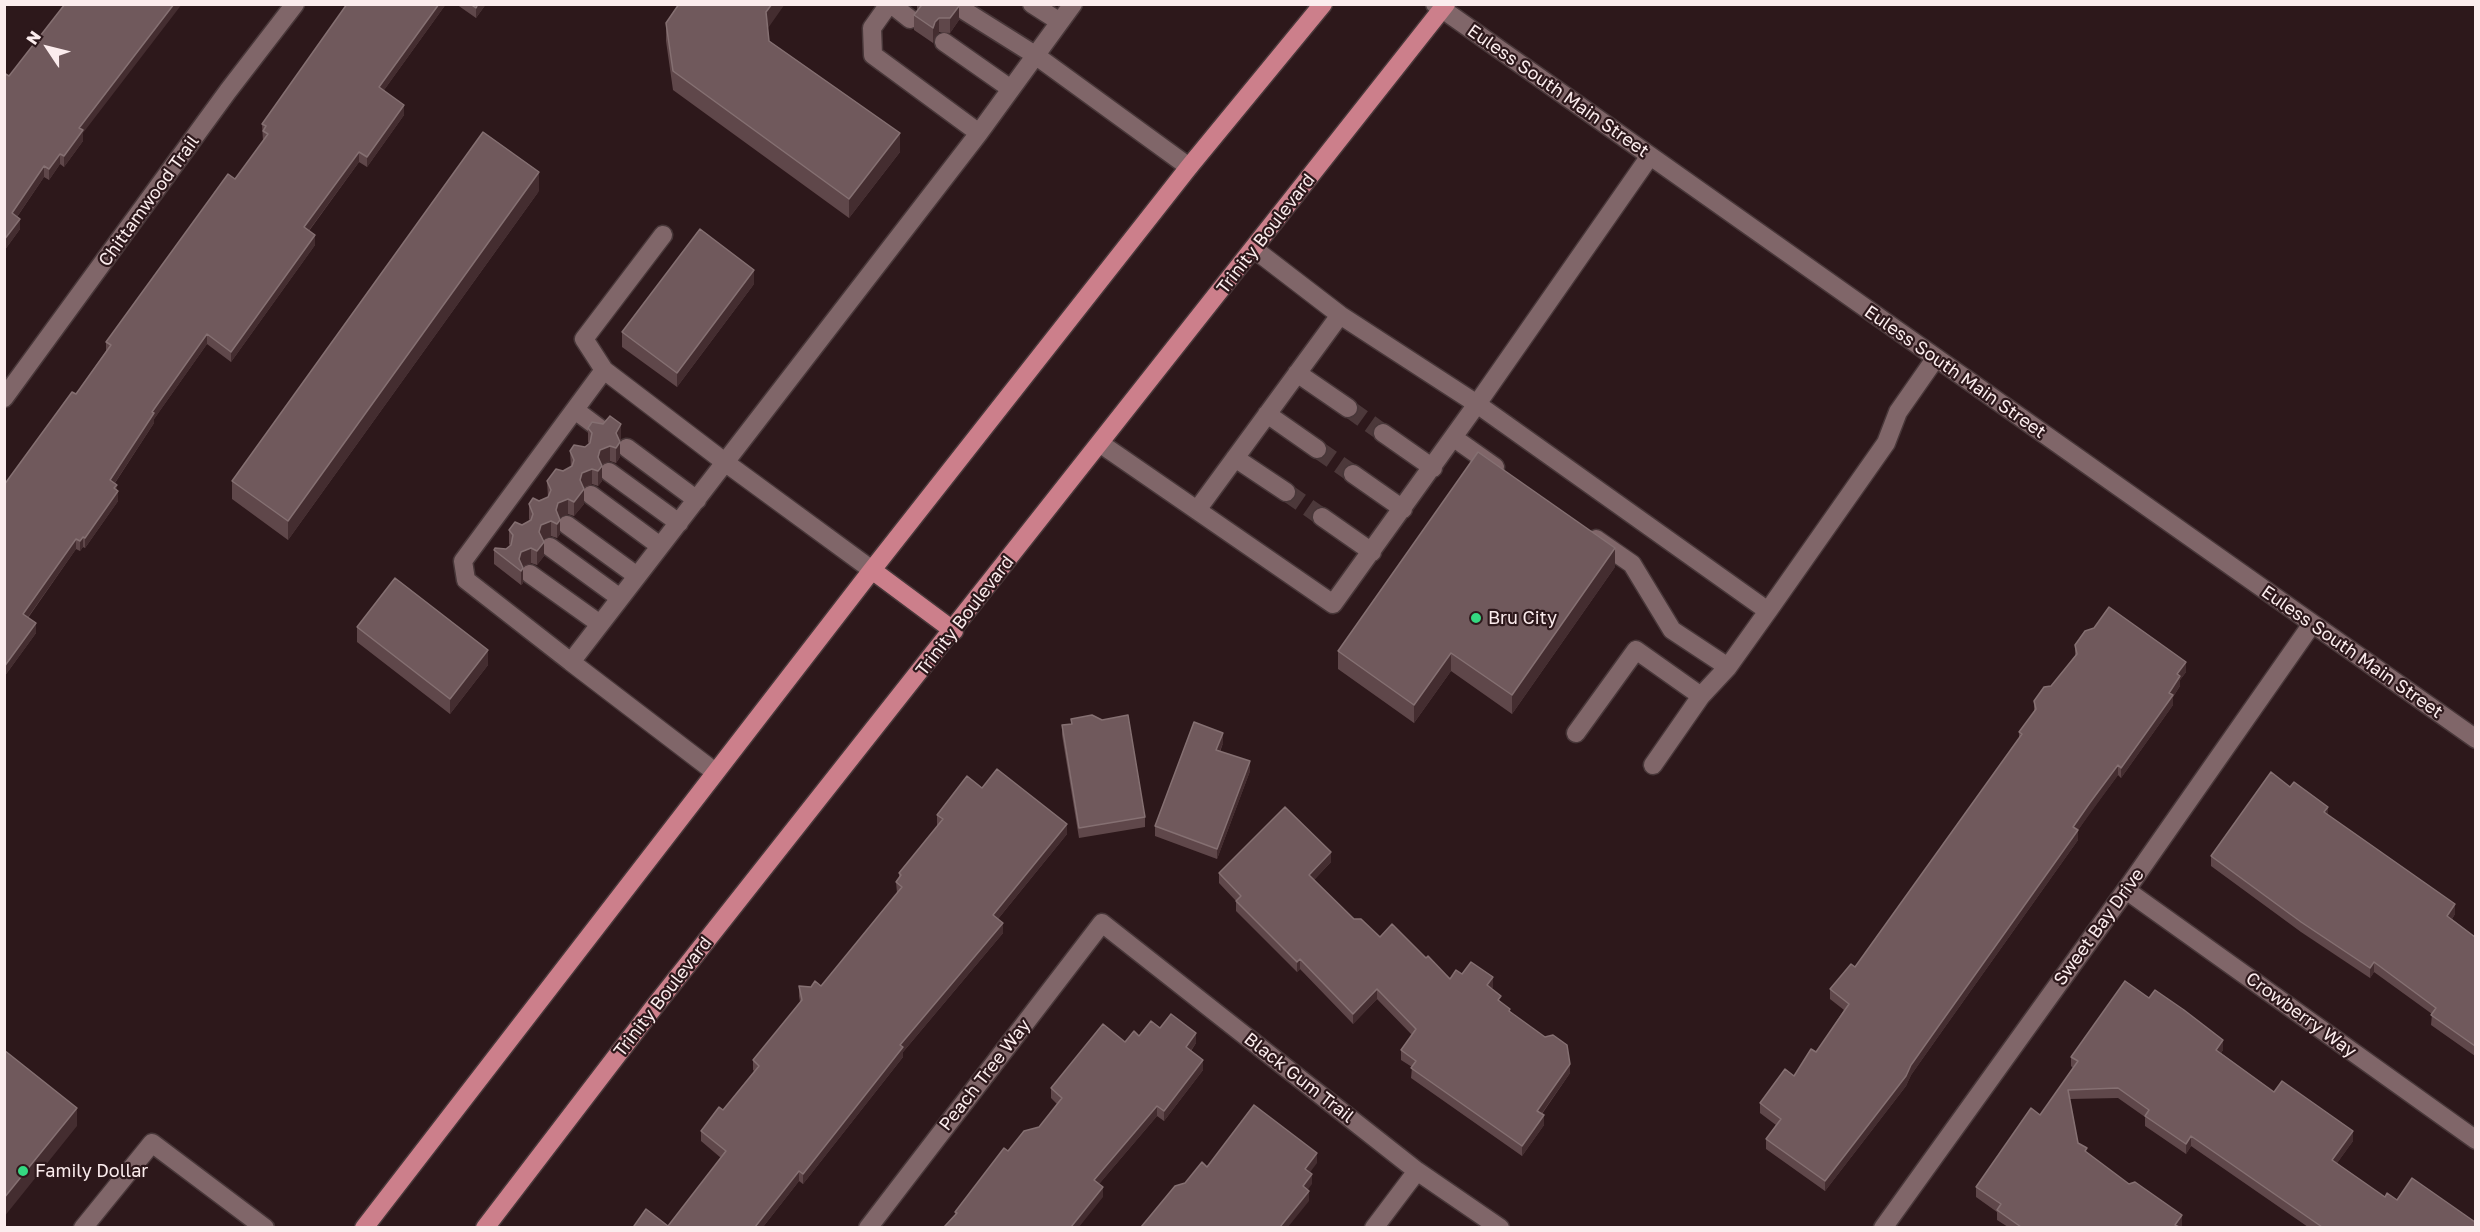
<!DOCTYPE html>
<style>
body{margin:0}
#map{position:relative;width:2480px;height:1232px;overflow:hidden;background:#2d181b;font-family:"Golos Text",sans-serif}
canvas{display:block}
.frame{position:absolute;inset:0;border:6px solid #fbeced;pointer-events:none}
.north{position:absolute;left:18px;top:18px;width:60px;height:60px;-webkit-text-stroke:4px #2d181b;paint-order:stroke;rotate:305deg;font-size:16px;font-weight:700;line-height:24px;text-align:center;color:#fbeced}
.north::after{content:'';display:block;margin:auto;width:21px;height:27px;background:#fbeced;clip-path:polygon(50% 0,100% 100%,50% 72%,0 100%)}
</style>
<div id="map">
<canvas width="2480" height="1232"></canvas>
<div class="frame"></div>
<div class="north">N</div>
</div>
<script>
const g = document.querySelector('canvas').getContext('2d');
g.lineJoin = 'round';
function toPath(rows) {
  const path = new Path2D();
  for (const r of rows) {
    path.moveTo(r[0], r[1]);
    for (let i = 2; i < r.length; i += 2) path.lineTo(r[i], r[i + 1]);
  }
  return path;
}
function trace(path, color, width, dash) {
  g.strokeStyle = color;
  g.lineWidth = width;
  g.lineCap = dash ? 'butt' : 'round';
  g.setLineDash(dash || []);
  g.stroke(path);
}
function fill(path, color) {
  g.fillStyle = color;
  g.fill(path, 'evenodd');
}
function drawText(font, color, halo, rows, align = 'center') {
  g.font = font + ' "Golos Text",sans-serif';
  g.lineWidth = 4.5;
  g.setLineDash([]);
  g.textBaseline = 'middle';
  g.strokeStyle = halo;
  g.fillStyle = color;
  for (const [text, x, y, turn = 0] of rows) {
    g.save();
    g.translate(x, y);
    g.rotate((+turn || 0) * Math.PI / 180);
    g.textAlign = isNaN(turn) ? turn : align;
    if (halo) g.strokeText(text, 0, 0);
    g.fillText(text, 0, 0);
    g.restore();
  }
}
trace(toPath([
 [1348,408,1383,433],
 [1317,449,1353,474],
 [1286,492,1322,517]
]), '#4c383a', 18, [18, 9]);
const minor = toPath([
 [889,4,872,28,873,55,979,133],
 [891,4,910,19],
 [1032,4,1060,22],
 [1435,4,2476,739],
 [965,11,1035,55,1189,167],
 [944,42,1011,89],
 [1254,249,1340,315,1477,404,1650,156],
 [604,370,584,339,663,235],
 [1297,373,1348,408],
 [4,398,228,91,295,4],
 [575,410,599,428],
 [1267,414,1317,449],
 [1383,433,1433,468],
 [1454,438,1495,467],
 [1101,444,1333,604,1477,404,1768,611,1886,443,1898,412,1935,359],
 [627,448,697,500],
 [1235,458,1286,492],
 [609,472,679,523],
 [1353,474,1403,509],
 [591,495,660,546],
 [1197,510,1340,315],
 [1322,517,1372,552],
 [567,525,637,576],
 [1596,539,1632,564,1672,630,1728,667,1768,611],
 [550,547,620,598],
 [530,574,600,624],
 [571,662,466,580,463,561,604,370,726,463,872,570],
 [1576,733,1636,650,1701,696],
 [1653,765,1701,696,1728,667],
 [715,772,571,662,979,133,1073,4],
 [2126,890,2476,1140],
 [83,1228,152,1143,265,1228],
 [868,1228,1102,923,1417,1171,1500,1228],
 [1374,1228,1417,1171],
 [1883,1228,2126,890,2312,624]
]);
const major = toPath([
 [872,570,954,631],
 [364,1228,872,570,1189,167,1323,4],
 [485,1228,654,1007,1446,4]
]);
trace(minor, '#483739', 21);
trace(major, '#483739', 21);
trace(minor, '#806669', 18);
trace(major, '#cc7f8b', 18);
fill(toPath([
 [347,4,446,4,384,90,404,115,367,167,359,162,309,231,315,245,231,362,207,344,154,419,154,423,115,483,117,490,118,501,85,548,83,547,80,551,76,549,28,618,36,633,4,677,4,485,76,394,106,351,106,342,235,179,263,141,262,124],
 [456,4,486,4,476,18],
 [917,4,958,4,959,20,950,33,939,32,935,36,933,43,914,30,914,15,917,11],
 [666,23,768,29,769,41,900,152,849,218,673,90,666,41],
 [4,73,83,133,83,141,64,167,60,164,49,180,44,177,17,217,20,229,4,251],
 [539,191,288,540,232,499,232,481],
 [754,284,677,387,622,347,622,332],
 [588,428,621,439,620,441,620,457,616,463,610,461,601,465,602,481,598,486,592,484,583,488,584,504,574,516,568,514,559,517,560,534,557,538,551,536,542,539,544,556,537,565,531,563,522,567,523,583,521,585,494,564,494,550,506,549,510,546,509,544,509,530,530,521,529,519,529,504,548,497,547,481,563,471,571,467,570,451,585,447,589,444,588,442],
 [1615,567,1512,714,1451,671,1414,723,1338,669,1338,651],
 [357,627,488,665,450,714,357,642],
 [2075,645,2186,672,2180,680,2180,686,2173,697,2173,705,2121,778,2118,775,2089,814,2078,830,2078,840,1940,1034,1911,1075,1906,1086,1825,1191,1766,1149,1766,1139,1776,1125,1760,1113,1760,1103,1794,1076,1816,1052,1844,1010,1830,999,1830,989,1855,967,2019,738,2019,732,2034,712,2034,701,2051,686,2075,656],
 [1071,719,1145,817,1145,827,1079,838,1062,735,1062,725,1071,724],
 [1223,743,1220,752,1250,771,1217,859,1155,836,1155,826],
 [982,788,1067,834,998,919,1003,933,903,1052,903,1057,803,1184,799,1181,763,1227,634,1227,668,1226,721,1158,701,1141,701,1131,723,1110,754,1071,753,1070,753,1060,800,1002,799,996,799,986,811,987,821,986,897,893,896,882,899,878,899,873,938,825,937,825,937,815],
 [2328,815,2455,914,2452,919,2475,937,2475,1056,2431,1025,2432,1014,2374,972,2370,978,2301,932,2211,866,2211,856],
 [1331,862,1314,880,1354,919,1380,937,1426,958,1450,979,1462,974,1493,987,1491,989,1501,1003,1570,1073,1542,1114,1544,1125,1522,1156,1411,1078,1412,1067,1401,1060,1401,1050,1412,1035,1377,999,1353,1024,1300,969,1297,972,1236,911,1236,901,1219,883,1219,873],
 [1160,1028,1196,1043,1191,1051,1203,1070,1164,1121,1157,1116,1099,1184,1103,1197,955,1215,955,1212,1008,1151,1039,1127,1057,1104,1051,1098,1051,1088,1125,1042,1139,1036],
 [2223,1050,2221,1053,2274,1092,2353,1141,2337,1163,2385,1197,2397,1200,2475,1227,2308,1227,2191,1146,2186,1154,2145,1126,2145,1117,2118,1098,2070,1099,2078,1143,2087,1153,2182,1225,2180,1227,2008,1227,1997,1220,1997,1212,1976,1197,1976,1187,2040,1115,2073,1068,2071,1066,2071,1057]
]), '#5f474a');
fill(toPath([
 [174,4,182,4,83,133,83,141,64,167,64,156,79,128],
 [439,4,446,4,379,97,379,87],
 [478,4,486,4,476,18,476,8],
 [772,4,785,4,766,31,766,12],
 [959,6,959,20,950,33,950,18],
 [939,18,939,32,935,36,933,43,933,28,935,22],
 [404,105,404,115,367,167,367,157],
 [900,133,900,152,849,218,849,199],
 [359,152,359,162,304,237,304,227],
 [60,154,60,164,49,180,49,169],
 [44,166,44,177,12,224,12,213],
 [539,172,539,191,288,540,288,521],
 [20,219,20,229,4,251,4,240],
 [315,235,315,245,231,362,231,352],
 [754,270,754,284,677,387,677,373],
 [207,334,207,344,154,419,154,423,110,490,110,480,152,412],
 [621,424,621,439,616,447,616,433],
 [620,442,620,457,616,463,616,448],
 [610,446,610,461,600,465,602,466,602,481,598,486,598,457,600,450],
 [592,469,592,484,582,488,584,489,584,504,574,516,574,502,580,480,582,473],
 [117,485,117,493,118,491,118,501,85,548,85,538],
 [568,499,568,514,558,518,556,524,556,510,558,503],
 [560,520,560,534,557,538,557,524],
 [551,521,551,536,541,540,539,532,541,525],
 [83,537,83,547,80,551,80,541],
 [76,539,76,549,23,624,23,614],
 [544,542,544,556,537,565,537,551],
 [531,548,531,563,521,567,519,559,521,552],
 [1615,548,1615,567,1512,714,1512,695],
 [523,568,523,583,521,585,521,571],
 [36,623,36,633,4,677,4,667],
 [488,650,488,665,450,714,450,699],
 [1451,653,1451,671,1414,723,1414,705],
 [2186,662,2186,672,2180,680,2180,686,2173,697,2173,705,2121,778,2121,768,2169,693,2177,674],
 [1223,733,1223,743,1216,760,1216,750],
 [1250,761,1250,771,1217,859,1217,849],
 [2118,765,2118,775,2073,837,2073,827],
 [2328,807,2328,817,2324,812],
 [1067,824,1067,834,993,925,993,915],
 [2078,830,2078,840,1940,1034,1911,1075,1906,1086,1825,1191,1825,1181,1911,1065],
 [1331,852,1331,862,1309,885,1309,875],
 [2455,904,2455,914,2447,926,2447,916],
 [1003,923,1003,933,903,1052,903,1057,803,1184,803,1174,900,1045],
 [1300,959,1300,969,1297,972,1297,962],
 [2374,962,2374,972,2370,978,2370,968],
 [1493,977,1493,987,1487,995,1487,985],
 [1377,989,1377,999,1353,1024,1353,1014],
 [1196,1033,1196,1043,1186,1057,1186,1047],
 [2223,1040,2223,1050,2216,1060,2216,1050],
 [1203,1060,1203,1070,1164,1121,1164,1111],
 [1570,1064,1570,1073,1537,1120,1537,1111],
 [1157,1106,1157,1116,1094,1190,1094,1180],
 [77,1108,77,1126,4,1217,4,1198],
 [1544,1115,1544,1125,1522,1156,1522,1146],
 [2353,1131,2353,1141,2332,1170,2332,1160],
 [2191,1136,2191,1146,2186,1154,2186,1144],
 [1317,1153,1317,1163,1305,1179,1305,1169],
 [799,1171,799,1181,763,1227,755,1227],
 [1312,1174,1312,1184,1303,1196,1303,1186],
 [1103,1187,1103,1197,1079,1227,1071,1227],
 [1309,1191,1309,1201,1288,1227,1280,1227],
 [2182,1215,2182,1225,2180,1227,2175,1227,2175,1225]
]), '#442d30');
const building = toPath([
 [65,4,174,4,79,128,83,130,64,156,60,154,49,169,44,166,12,213,20,219,4,240,4,73,9,76,65,4],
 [347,4,439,4,379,87,404,105,367,157,359,152,304,227,315,235,231,352,207,334,152,412,154,413,110,480,117,485,114,488,118,491,85,538,83,537,80,541,76,539,23,614,36,623,4,667,4,485,72,392,76,394,111,345,106,342,228,174,235,179,268,134,263,131,266,126,262,124,347,4],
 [470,4,478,4,476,8,470,4],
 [679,4,772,4,766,12,769,41,900,133,849,199,673,71,666,23,679,4],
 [921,4,958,4,959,6,950,18,939,18,935,22,933,28,914,15,921,6,921,4],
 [483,132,539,172,288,521,232,481,483,132],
 [700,229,754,270,677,373,622,332,700,229],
 [610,416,621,424,616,433,620,442,616,448,610,446,600,450,598,457,602,466,598,471,592,469,582,473,580,480,584,489,574,502,568,499,558,503,556,510,560,520,557,524,551,521,541,525,539,532,544,542,537,551,531,548,521,552,519,559,523,568,521,571,494,550,495,548,506,549,511,545,513,535,509,530,515,522,522,525,531,520,533,514,529,504,533,498,539,501,548,497,551,490,547,481,556,469,563,471,572,466,574,460,570,451,574,445,585,447,590,443,592,433,588,428,592,422,603,424,610,416],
 [1478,452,1615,548,1512,695,1451,653,1414,705,1338,651,1478,452],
 [395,578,488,650,450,699,357,627,395,578],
 [2109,607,2186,662,2177,674,2180,676,2169,693,2173,695,2121,768,2118,765,2089,804,2073,827,2078,830,1940,1024,1911,1065,1906,1076,1825,1181,1766,1139,1781,1119,1760,1103,1785,1069,1794,1076,1811,1049,1816,1052,1849,1004,1830,989,1851,964,1855,967,2022,734,2019,732,2036,709,2034,701,2044,687,2051,686,2077,654,2075,645,2085,631,2094,628,2109,607],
 [1092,715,1102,720,1128,715,1145,817,1079,828,1062,725,1072,724,1071,719,1092,715],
 [1194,722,1223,733,1216,750,1250,761,1217,849,1155,826,1194,722],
 [997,769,1067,824,993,915,1003,923,900,1045,903,1047,803,1174,799,1171,755,1227,634,1227,634,1226,646,1209,668,1226,726,1151,701,1131,719,1107,723,1110,759,1066,753,1060,802,1000,799,986,811,987,815,981,821,986,902,887,896,882,901,875,899,873,943,819,937,815,967,776,982,788,997,769],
 [2271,772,2290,787,2294,782,2328,807,2324,812,2455,904,2447,916,2475,937,2475,1046,2431,1015,2436,1008,2374,962,2370,968,2301,922,2211,856,2271,772],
 [1285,807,1331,852,1309,875,1354,919,1361,919,1380,937,1392,924,1426,958,1428,956,1450,979,1456,970,1462,974,1471,962,1493,977,1487,985,1501,996,1498,1000,1510,1009,1509,1011,1545,1037,1553,1035,1567,1045,1570,1064,1537,1111,1544,1115,1522,1146,1411,1068,1416,1061,1401,1050,1416,1029,1377,989,1353,1014,1300,959,1297,962,1236,901,1241,896,1219,873,1285,807],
 [2125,981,2149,998,2155,990,2184,1010,2223,1040,2216,1050,2274,1092,2282,1081,2353,1131,2332,1160,2385,1197,2387,1193,2397,1200,2412,1178,2475,1222,2475,1227,2322,1227,2191,1136,2186,1144,2145,1116,2149,1110,2118,1088,2068,1090,2078,1143,2087,1148,2085,1151,2129,1184,2135,1182,2182,1215,2175,1225,2179,1227,2021,1227,1997,1210,2001,1204,1976,1187,2031,1108,2040,1115,2078,1061,2071,1057,2125,981],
 [1171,1014,1196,1033,1186,1047,1203,1060,1164,1111,1157,1106,1094,1180,1103,1187,1071,1227,944,1227,957,1213,955,1212,1004,1148,1008,1151,1024,1131,1039,1127,1062,1098,1051,1088,1103,1024,1125,1042,1134,1031,1139,1036,1151,1021,1160,1028,1171,1014],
 [4,1050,77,1108,4,1198,4,1050],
 [1254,1105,1317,1153,1305,1169,1312,1174,1303,1186,1309,1191,1280,1227,1141,1227,1175,1186,1185,1183,1202,1162,1207,1167,1254,1105]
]);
fill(building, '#70595c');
trace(building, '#857072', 1.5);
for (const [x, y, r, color] of [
 [1476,618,6,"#34d881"],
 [23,1171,6,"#34d881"]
]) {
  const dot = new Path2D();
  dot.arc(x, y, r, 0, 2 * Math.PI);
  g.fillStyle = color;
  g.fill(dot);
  trace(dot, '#2d181b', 2);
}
drawText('18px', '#fbeced', '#2d181b', [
 ["Euless South Main Street",1558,91,35],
 ["Chittamwood Trail",149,201,-54],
 ["Trinity Boulevard",1266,234,-52],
 ["Euless South Main Street",1955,372,35],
 ["Trinity Boulevard",965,616,-52],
 ["Euless South Main Street",2352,652,35],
 ["Sweet Bay Drive",2099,927,-54],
 ["Trinity Boulevard",663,997,-52],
 ["Crowberry Way",2301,1015,36],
 ["Peach Tree Way",985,1075,-52],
 ["Black Gum Trail",1299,1078,38]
]);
drawText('18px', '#fbeced', '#2d181b', [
 ["Bru City",1488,618],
 ["Family Dollar",35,1171]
], 'left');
</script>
